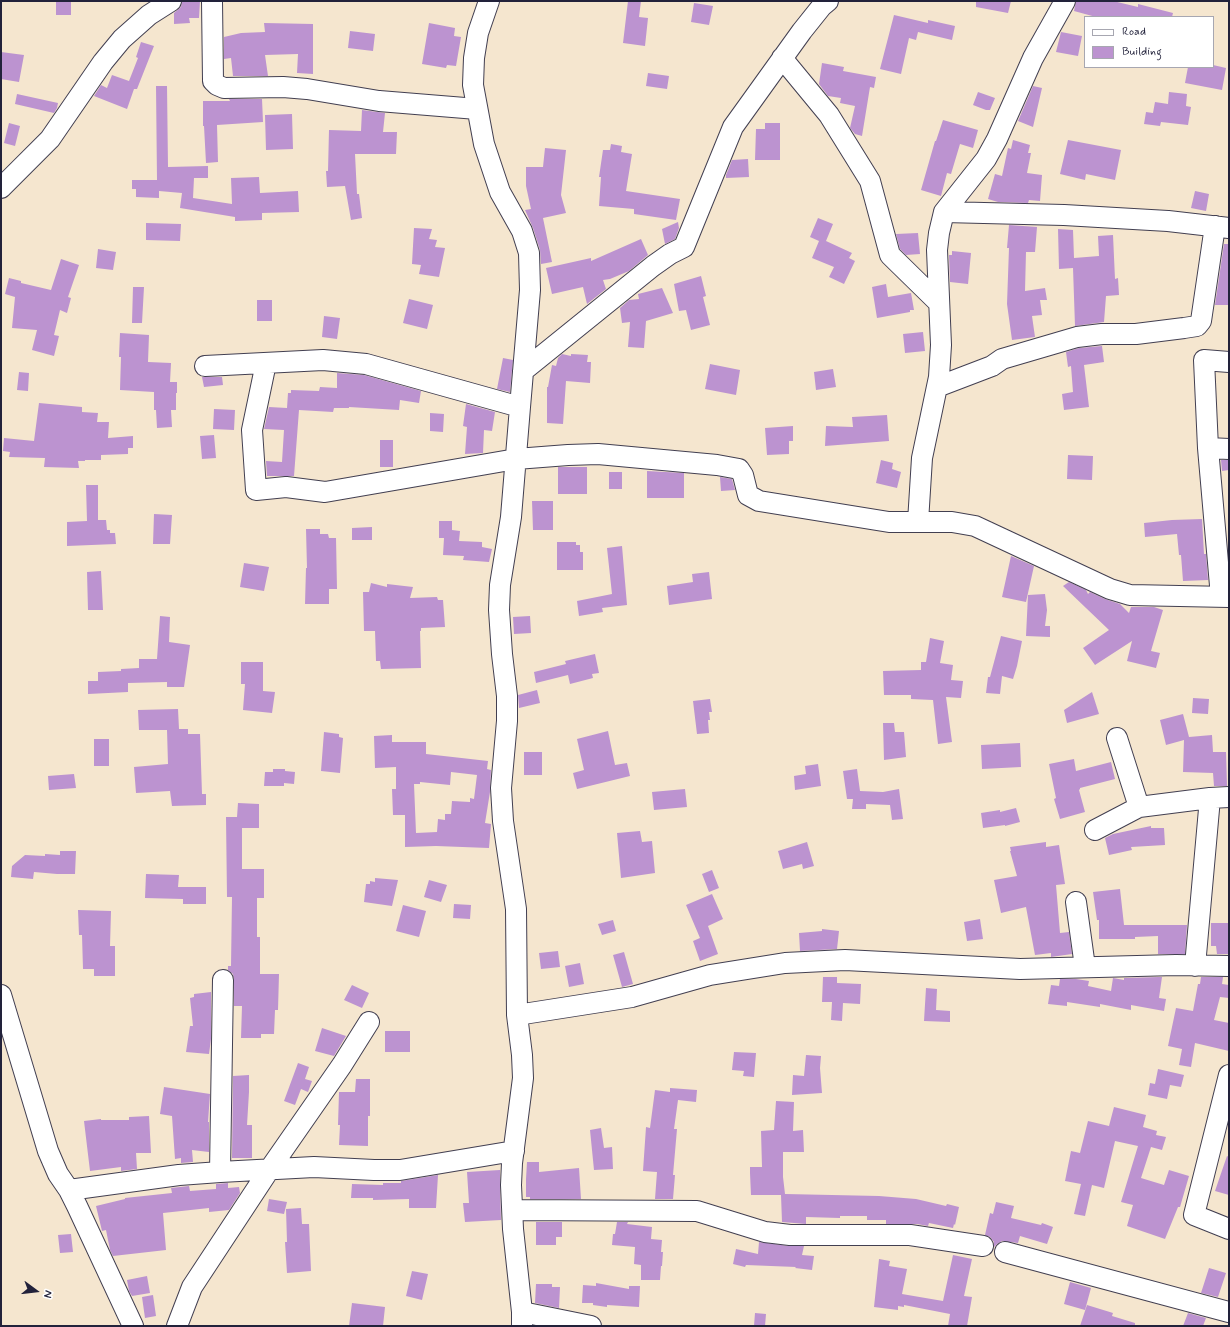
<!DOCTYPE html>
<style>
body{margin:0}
#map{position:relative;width:1230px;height:1327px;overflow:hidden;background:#f5e6cf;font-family:Mynerve,sans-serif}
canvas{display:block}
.frame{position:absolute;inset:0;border:2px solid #22223b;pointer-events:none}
.legend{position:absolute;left:1084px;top:16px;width:130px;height:52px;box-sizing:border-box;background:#fff;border:1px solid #a7a7b1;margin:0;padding:5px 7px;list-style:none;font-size:12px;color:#22223b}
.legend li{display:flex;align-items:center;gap:8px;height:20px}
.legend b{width:20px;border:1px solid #a7a7b1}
.north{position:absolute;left:16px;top:1271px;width:40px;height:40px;-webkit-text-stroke:3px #fff;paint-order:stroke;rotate:105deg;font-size:11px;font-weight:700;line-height:16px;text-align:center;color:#22223b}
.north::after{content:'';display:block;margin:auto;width:14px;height:18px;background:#22223b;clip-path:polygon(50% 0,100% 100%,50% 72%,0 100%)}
</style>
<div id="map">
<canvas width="1230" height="1327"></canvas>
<div class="frame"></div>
<ul class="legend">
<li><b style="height:5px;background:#fff"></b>Road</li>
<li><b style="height:11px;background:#bc93d0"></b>Building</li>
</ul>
<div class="north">N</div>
</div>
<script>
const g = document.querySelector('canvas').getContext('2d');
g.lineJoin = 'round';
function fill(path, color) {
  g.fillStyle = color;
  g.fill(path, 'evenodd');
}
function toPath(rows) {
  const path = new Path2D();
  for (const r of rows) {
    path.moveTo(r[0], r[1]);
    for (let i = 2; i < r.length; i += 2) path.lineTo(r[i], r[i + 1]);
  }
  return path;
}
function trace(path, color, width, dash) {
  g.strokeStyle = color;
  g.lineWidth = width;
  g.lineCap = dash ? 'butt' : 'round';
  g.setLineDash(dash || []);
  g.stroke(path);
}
fill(toPath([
 [56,1,71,1,71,15,56,15],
 [182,1,200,1,199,18,189,18,190,23,174,24,174,13,181,7],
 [628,1,641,1,639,17,648,18,645,46,623,43],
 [976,1,1011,1,1008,13,976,7],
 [1076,1,1113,1,1138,7,1138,4,1173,13,1172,17,1096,17,1074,11],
 [694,3,713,6,709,25,691,22],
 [894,15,928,23,928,20,955,26,952,40,918,32,916,40,909,38,901,74,880,69],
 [264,23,313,24,313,74,297,73,298,54,265,55,268,76,233,76,231,58,224,59,224,37,241,33,265,32],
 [429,23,455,28,454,36,461,37,456,66,447,65,446,68,422,64],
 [350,31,375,34,373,51,348,48],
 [1061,32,1082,36,1078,56,1056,52],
 [141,42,154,46,137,89,134,89,127,109,94,96,101,85,107,88,112,75,129,81,138,58,136,57],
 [1,52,24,55,19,82,1,79],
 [822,63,844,67,843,71,876,77,874,88,870,87,862,136,855,134,850,128,855,106,840,103,841,98,828,96,819,84],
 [1213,65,1226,68,1222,90,1185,83,1188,67,1213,67],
 [648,73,669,76,667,89,646,86],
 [156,86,167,86,168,167,208,166,208,178,194,178,193,198,232,204,231,178,259,177,260,193,298,191,299,212,262,213,262,220,235,221,235,217,180,208,182,193,159,191,159,198,136,197,136,189,132,189,132,180,157,180],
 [1033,86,1042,88,1033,127,1018,121],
 [978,92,995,98,990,110,986,110,973,105],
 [1169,92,1187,94,1186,106,1191,107,1188,125,1161,122,1160,126,1144,124,1146,112,1153,113,1155,102,1168,104],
 [17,94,58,103,57,108,54,113,15,104],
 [229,99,262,99,263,122,217,125,218,162,206,163,204,126,203,126,203,101,230,101],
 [362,110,385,113,383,132,397,132,396,154,355,154,357,194,359,194,362,218,351,220,345,186,327,187,326,171,328,171,329,130,361,131],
 [292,114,293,149,266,150,265,115],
 [943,120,978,130,973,148,960,144,951,174,947,173,941,196,921,190,935,141,936,141],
 [9,123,20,126,15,146,4,143],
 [765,123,780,123,780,160,755,160,756,129,765,129],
 [1013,140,1030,145,1028,153,1031,153,1027,173,1042,175,1040,201,1029,200,1028,203,998,202,988,199,995,174,1002,176,1008,148,1011,149],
 [1068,140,1121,150,1115,180,1086,174,1085,180,1060,174],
 [611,144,622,146,621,152,632,154,626,191,680,199,676,220,634,214,634,209,599,206,601,177,599,177,603,150,610,150],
 [545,148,566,150,561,195,566,213,543,218,552,262,541,264,540,250,533,228,525,210,531,209,526,186,526,167,543,167],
 [748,159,749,177,726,178,726,175,732,160],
 [1195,191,1209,194,1206,211,1191,208],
 [818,218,833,224,826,241,852,253,849,258,855,261,844,284,829,277,834,267,812,258,819,241,810,237],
 [678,222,679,228,675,239,665,244,662,229],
 [146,223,181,224,180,241,146,240],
 [1009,225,1037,227,1035,252,1026,252,1025,291,1045,288,1047,300,1040,300,1042,315,1032,316,1035,337,1012,340,1007,304,1009,248,1007,248],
 [414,228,432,229,429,239,437,240,435,247,445,248,439,277,419,274,421,265,412,264],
 [1058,229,1073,230,1074,258,1099,256,1098,236,1113,235,1115,279,1118,278,1119,295,1106,296,1104,322,1075,326,1073,268,1059,269],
 [918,233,920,254,906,255,900,249,896,234],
 [641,239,648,255,629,271,610,279,603,280,606,289,587,304,583,287,552,294,546,268,591,258,591,261],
 [1224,244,1229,244,1229,305,1215,305],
 [98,249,116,252,113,270,96,268],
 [952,251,971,253,968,284,950,282,949,255,952,255],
 [61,259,79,265,68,297,71,298,67,313,60,310,54,335,59,336,54,356,32,350,37,330,12,328,15,297,5,294,9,278,21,281,21,283,51,290],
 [701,276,706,296,703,297,710,325,691,330,686,310,679,311,674,284],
 [886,284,888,297,911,293,914,310,910,310,910,312,877,318,872,287],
 [133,287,144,287,142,323,132,323],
 [662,288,673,313,646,321,644,348,628,347,630,322,622,323,620,308,629,300,639,299,638,294],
 [409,299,433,305,427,329,403,323],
 [257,300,272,300,272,321,257,321],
 [324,316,340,318,337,339,322,337],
 [923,332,925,351,905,353,903,334],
 [120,333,149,335,148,362,171,363,170,382,177,382,177,393,176,393,176,410,171,410,172,427,157,428,156,410,154,410,154,392,120,390,121,357,119,357],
 [1102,346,1104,362,1084,365,1089,407,1064,410,1062,394,1073,392,1071,366,1068,367,1066,352,1079,348],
 [562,354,571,356,571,354,588,355,587,362,591,362,590,383,566,381,563,424,547,423,547,387,548,387,552,365,556,366,558,358],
 [503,358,513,360,510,392,497,389],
 [710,364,740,370,736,395,705,389],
 [833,369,836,387,816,390,814,372],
 [19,372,29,373,28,391,17,390],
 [337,373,364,375,421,391,419,403,400,400,399,410,349,407,349,408,334,408,333,412,299,410,294,476,267,476,266,461,282,462,284,430,264,429,269,407,287,408,288,393,291,393,291,390,319,391,320,387,337,388],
 [202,377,222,377,223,385,204,387],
 [39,403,82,407,82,412,98,413,97,422,109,422,108,438,133,436,133,448,128,448,128,454,101,455,101,460,85,460,85,461,78,461,79,468,44,467,45,458,9,457,10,452,3,451,4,438,34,441],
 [466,404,495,412,492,431,484,430,483,453,465,454,467,427,463,426],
 [214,409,235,410,234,430,213,429],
 [430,413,444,414,443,432,430,431],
 [887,415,889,441,825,446,826,426,853,427,852,417],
 [793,426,793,441,789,441,789,454,767,455,765,428],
 [214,435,216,458,202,459,200,436],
 [380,440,393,440,393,467,380,467],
 [1068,455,1093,456,1092,480,1067,479],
 [881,460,893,463,892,469,901,472,897,488,876,483],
 [1221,460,1228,460,1229,470,1222,471],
 [558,467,587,467,587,494,558,494],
 [647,471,684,473,684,498,647,498],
 [609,472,622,472,622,489,609,489],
 [720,477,732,479,735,490,721,491],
 [86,485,98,485,98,520,106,520,107,530,110,530,110,533,115,533,116,544,67,546,67,522,87,521],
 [532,501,553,501,553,530,533,530],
 [154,514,172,515,170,544,153,544],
 [1202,519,1204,554,1206,554,1208,580,1183,581,1181,555,1179,555,1177,534,1145,537,1144,523,1172,520],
 [439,521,452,521,452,530,460,531,459,541,482,542,482,547,492,549,489,562,463,560,464,556,443,555,444,538,439,538],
 [372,527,372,540,352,540,352,528],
 [306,529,320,529,320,534,328,534,329,538,336,538,337,589,329,589,329,604,305,604,306,568,307,568],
 [557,542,576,542,576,545,580,545,580,552,583,552,583,570,557,570],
 [622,546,627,605,602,608,603,612,579,616,577,601,612,594,607,548],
 [1011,556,1034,566,1026,602,1002,597],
 [244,563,269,567,264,591,240,587],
 [101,571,103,610,88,610,87,572],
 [709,572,712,599,669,605,667,586,693,582,692,574],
 [1069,582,1086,590,1088,594,1090,592,1105,599,1120,604,1129,613,1131,607,1154,607,1163,610,1151,651,1160,653,1156,668,1127,661,1132,641,1095,665,1083,648,1109,630,1063,586],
 [371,583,387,587,387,584,413,587,410,598,437,597,438,600,443,600,445,627,421,628,421,631,420,631,421,668,381,669,380,661,376,661,375,631,364,631,363,592,369,592],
 [1045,594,1047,610,1045,626,1050,626,1050,637,1026,636,1028,595],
 [160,616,170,617,169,642,190,645,184,687,167,687,167,682,128,683,128,692,88,694,88,681,98,681,98,672,121,671,121,669,139,668,139,659,157,659],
 [530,616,531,633,514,634,513,617],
 [1001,636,1022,641,1017,666,1013,679,1002,676,1000,694,986,693,988,677,990,677],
 [930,638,944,641,940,663,953,665,951,680,963,681,961,698,946,697,952,742,938,744,933,700,911,699,911,695,884,695,883,671,921,670,921,662,926,662],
 [595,654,599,673,592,674,593,678,570,684,568,675,536,683,534,672,566,664,565,661],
 [241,662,263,662,263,691,275,692,272,713,243,710,245,684,241,684],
 [537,690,540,703,519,708,518,695],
 [1092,692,1099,714,1067,723,1064,710],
 [1193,698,1209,699,1208,714,1192,713],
 [710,699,712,712,709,712,710,720,708,720,709,733,697,734,693,701],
 [178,709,179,729,188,729,188,734,200,734,202,794,206,794,206,805,172,806,170,791,136,793,134,767,168,764,167,730,139,730,138,710],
 [1183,714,1189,737,1212,735,1213,752,1226,752,1227,786,1214,786,1213,773,1183,772,1184,740,1166,745,1160,720],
 [883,723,894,723,895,732,904,732,906,757,884,760],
 [608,731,615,765,627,763,630,776,577,789,573,773,584,770,577,739],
 [324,732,339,734,339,737,343,738,340,773,321,771],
 [392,735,392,742,426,742,426,754,488,761,487,769,491,770,490,792,485,823,491,824,489,848,436,846,405,847,405,815,393,815,392,789,396,789,396,767,375,768,374,736],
 [451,772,477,775,474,799,470,798,470,802,452,801,451,814,445,814,445,820,438,819,437,832,416,833,414,784,420,784,420,782,450,785],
 [94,739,109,739,109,766,94,766],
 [1020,743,1021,767,982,769,981,745],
 [524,752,542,752,542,775,524,775],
 [1074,759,1076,771,1111,762,1115,779,1080,788,1080,789,1079,790,1085,812,1060,819,1054,799,1056,798,1049,764],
 [818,764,821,786,795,790,794,776,806,774,805,766],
 [273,769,285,769,285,771,295,772,294,784,284,783,284,786,264,786,265,772,273,772],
 [857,769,860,791,883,792,899,789,903,819,892,820,890,805,866,804,866,809,852,809,853,799,847,799,843,771],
 [74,774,76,788,49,790,48,776],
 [685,789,687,807,654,810,652,792],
 [238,803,259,804,259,828,242,828,242,869,264,869,264,898,257,898,257,937,260,937,260,974,279,974,278,1010,275,1010,274,1034,261,1034,261,1038,241,1038,242,1006,234,1006,234,980,233,974,228,970,228,966,231,966,232,897,227,897,226,817,237,817],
 [1016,808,1020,822,1005,826,1005,825,983,828,981,813,1000,810,1000,812],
 [1151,826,1151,828,1164,828,1165,845,1131,847,1132,850,1109,855,1105,838,1113,834],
 [640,831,642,842,652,841,655,873,621,878,617,833],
 [807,842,814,866,803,869,802,864,783,869,778,851],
 [1046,842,1046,847,1059,845,1065,884,1056,885,1060,933,1069,932,1072,954,1051,957,1051,953,1035,955,1026,907,1001,913,994,880,1017,876,1010,851,1011,851,1010,847],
 [60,851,76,851,75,874,57,874,34,872,33,879,11,877,12,866,25,855,45,856,45,854,60,855],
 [712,870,719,888,709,892,702,874],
 [146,874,179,875,178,887,206,887,206,904,183,904,183,899,145,898],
 [375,878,398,880,392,906,364,902,366,884,370,884,370,881,375,882],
 [429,880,447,885,441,902,424,897],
 [1120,889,1124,925,1187,925,1185,954,1158,954,1158,936,1135,937,1135,939,1099,939,1099,920,1097,920,1093,892],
 [712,894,723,919,708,926,718,954,700,961,693,941,700,938,686,905],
 [454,904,471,905,470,919,453,918],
 [403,905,426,911,419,937,396,931],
 [78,910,111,911,110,946,115,946,115,976,94,976,94,969,83,969,82,935,79,935],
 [980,919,983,939,967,941,964,922],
 [613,920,616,931,602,935,598,924],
 [1211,923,1229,923,1229,954,1217,954,1216,946,1211,946],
 [822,929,839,931,837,949,800,951,799,933,822,931],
 [558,951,560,967,541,969,539,953],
 [624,952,633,984,622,987,613,955],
 [580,963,584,984,569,987,565,966],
 [823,977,837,977,837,983,861,984,860,1004,843,1003,842,1021,831,1020,832,1002,822,1002],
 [1159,977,1162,977,1159,998,1166,999,1164,1011,1131,1005,1131,1010,1100,1004,1100,1007,1067,1002,1067,1006,1048,1004,1051,985,1059,986,1060,979,1076,979,1089,981,1088,986,1111,991,1113,978,1124,980,1124,978],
 [1201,977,1223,977,1222,984,1229,985,1229,998,1220,997,1214,1020,1229,1023,1229,1051,1195,1043,1191,1067,1179,1065,1182,1049,1168,1046,1176,1008,1193,1011,1198,984,1200,984],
 [352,985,369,993,362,1008,344,1000],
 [926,988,937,989,936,1010,950,1011,950,1022,924,1021],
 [211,992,211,1039,209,1054,186,1052,190,1026,193,1026,190,998,194,997,194,994],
 [322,1028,346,1036,334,1056,315,1051],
 [385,1031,410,1031,410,1052,385,1052],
 [734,1052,756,1053,754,1077,743,1076,744,1071,732,1070],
 [806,1055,821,1056,820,1068,822,1093,792,1095,793,1075,804,1076],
 [298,1063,309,1067,305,1079,312,1081,308,1092,301,1089,295,1105,284,1101],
 [1158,1069,1184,1075,1181,1087,1170,1085,1167,1099,1148,1095,1150,1083,1155,1084],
 [249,1075,249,1092,247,1125,252,1125,252,1158,232,1158,233,1076],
 [356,1079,370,1079,370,1116,368,1116,368,1146,339,1145,340,1125,338,1125,339,1092,355,1092],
 [164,1087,210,1094,208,1122,209,1122,209,1152,192,1150,193,1162,181,1163,181,1158,175,1159,172,1116,160,1114],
 [670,1088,697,1090,696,1102,678,1100,674,1129,677,1129,673,1175,675,1175,673,1199,655,1199,657,1172,643,1171,646,1127,650,1128,655,1090,670,1092],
 [776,1101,794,1102,793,1131,803,1130,804,1152,783,1152,783,1177,785,1194,879,1196,916,1199,946,1206,947,1204,959,1207,955,1225,954,1224,953,1228,929,1223,928,1226,917,1224,886,1224,886,1220,867,1220,867,1216,840,1216,840,1218,806,1217,806,1224,782,1222,781,1195,751,1195,750,1173,750,1167,762,1167,761,1131,774,1130],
 [1114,1107,1146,1115,1143,1127,1157,1131,1156,1135,1166,1137,1162,1150,1151,1147,1141,1178,1164,1185,1169,1170,1189,1176,1180,1207,1178,1207,1165,1239,1127,1226,1133,1205,1121,1202,1138,1146,1115,1141,1104,1188,1092,1185,1085,1216,1074,1214,1081,1184,1065,1181,1071,1151,1080,1153,1088,1121,1109,1126],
 [149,1116,151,1153,136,1153,137,1169,121,1171,121,1167,90,1171,84,1121,101,1119,101,1120,129,1120,129,1117],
 [601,1128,604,1148,612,1147,613,1169,594,1170,590,1130],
 [1227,1156,1229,1157,1229,1195,1215,1191],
 [527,1162,539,1162,539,1172,579,1168,581,1199,530,1199,530,1197,526,1197,526,1179],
 [500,1170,500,1186,501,1220,465,1222,463,1203,469,1203,467,1172],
 [438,1175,436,1208,409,1208,409,1199,373,1200,373,1198,351,1198,352,1184,383,1185,383,1183,401,1183,401,1181],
 [228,1183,228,1188,239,1187,240,1193,229,1210,209,1212,209,1208,163,1213,166,1250,113,1256,110,1250,106,1230,102,1231,96,1206,125,1199,125,1198,172,1193,171,1188,189,1186,190,1191,216,1189,216,1184],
 [269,1199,287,1202,284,1214,267,1211],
 [996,1202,1014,1206,1011,1218,1041,1225,1042,1223,1053,1227,1047,1244,1020,1236,1018,1243,1002,1241,997,1244,994,1247,994,1242,990,1237,985,1235,990,1213,993,1214],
 [301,1208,302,1224,309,1224,311,1271,287,1273,285,1242,287,1242,286,1209],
 [536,1222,562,1222,562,1237,556,1237,556,1245,536,1245],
 [617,1222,628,1222,627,1224,652,1227,651,1239,662,1240,661,1252,663,1252,662,1266,661,1266,660,1280,641,1280,641,1265,634,1264,635,1247,612,1245,613,1234,615,1234],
 [71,1234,73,1252,60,1253,58,1235],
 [759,1242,789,1246,804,1246,802,1255,814,1256,812,1270,795,1268,796,1267,746,1265,745,1267,733,1264,736,1249,758,1254],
 [953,1255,972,1259,964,1296,972,1297,967,1326,948,1326,950,1314,904,1305,904,1307,898,1306,898,1310,874,1307,879,1259,890,1261,889,1266,907,1269,902,1294,943,1301],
 [1209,1268,1226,1273,1218,1297,1201,1293],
 [412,1271,428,1274,422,1300,406,1296],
 [147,1276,150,1293,132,1296,129,1291,127,1280],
 [1070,1282,1091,1288,1085,1310,1064,1304],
 [596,1283,629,1289,629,1286,640,1286,639,1307,607,1305,607,1307,593,1305,593,1303,582,1303,583,1285,596,1286],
 [536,1284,552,1284,552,1287,560,1287,559,1308,535,1303],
 [153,1295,156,1316,145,1318,142,1297],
 [352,1303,385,1307,383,1326,349,1326],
 [1087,1305,1113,1313,1112,1316,1135,1323,1135,1326,1080,1326],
 [755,1313,766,1314,765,1326,754,1326],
 [1188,1313,1206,1318,1203,1326,1183,1326]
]), '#bc93d0');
const minor = toPath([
 [212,1,213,81,217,85,224,88,283,87,307,89,379,101,477,109],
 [489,1,478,33,474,58,473,85,484,144,500,192,522,231,529,253,530,290,520,407,511,517,500,585,499,610,502,654,507,696,507,721,501,788,503,821,516,909,517,1015,522,1055,523,1078,512,1163,511,1185,513,1229,522,1312,522,1326],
 [782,58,829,115,870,181,890,255,939,303],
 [1,188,50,139,103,62,122,39,149,15,171,1],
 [944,212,1064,215,1168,221,1229,228],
 [266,363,252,430,256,490,286,487,325,492,516,459,568,455,598,454,717,465,739,469,743,475,748,495,759,501,889,522,952,522,975,526,1110,589,1130,595,1229,597],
 [205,366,323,360,366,364,520,407],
 [523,371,653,266,670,254,684,247,733,127,802,31,822,6,828,1],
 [937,387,992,366,1002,359,1077,337,1102,334,1136,334,1184,328,1197,326,1201,321,1215,226],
 [1208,448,1229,449],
 [918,522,922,458,939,377,941,345,937,250,939,233,944,212,986,159,997,139,1033,58,1065,1],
 [1221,597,1208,448,1204,360,1229,362],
 [1117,738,1139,807],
 [1210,798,1229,797],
 [1095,830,1139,807,1210,798,1195,966],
 [1076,902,1085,967],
 [1,995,48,1151,58,1174,69,1190,77,1206,133,1326],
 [517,1015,632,997,710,975,785,963,845,960,1020,969,1176,965,1229,966],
 [1229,1075,1194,1215,1229,1229],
 [220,1172,223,980],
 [69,1190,179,1175,220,1172,314,1167,374,1170,400,1170,514,1151],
 [513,1210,697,1211,765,1232,790,1235,910,1235,983,1246],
 [1005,1252,1229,1312],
 [522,1312,591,1326],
 [177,1326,192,1287,269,1170,342,1065,369,1022]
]);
trace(minor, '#423f51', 22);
trace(minor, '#fff', 20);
</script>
